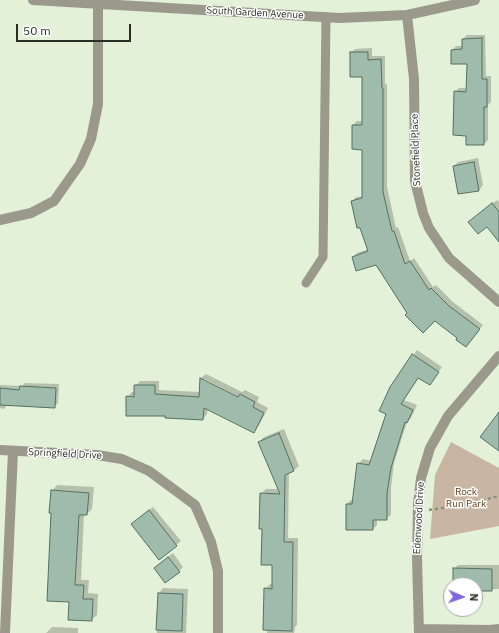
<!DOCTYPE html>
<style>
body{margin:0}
#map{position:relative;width:499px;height:633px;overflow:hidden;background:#e2f1d8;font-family:"IBM Plex Sans",sans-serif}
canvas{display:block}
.north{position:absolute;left:443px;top:577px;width:40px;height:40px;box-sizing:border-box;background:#fff;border:1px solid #a9aba8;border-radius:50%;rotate:92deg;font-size:11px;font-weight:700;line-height:16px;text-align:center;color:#282e25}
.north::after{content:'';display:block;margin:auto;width:14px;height:18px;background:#7f66e1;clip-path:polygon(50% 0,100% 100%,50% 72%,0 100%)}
.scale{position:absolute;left:16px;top:24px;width:115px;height:18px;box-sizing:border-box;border:2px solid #282e25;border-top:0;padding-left:5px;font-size:12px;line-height:14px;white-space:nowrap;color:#282e25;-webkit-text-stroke:3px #fff;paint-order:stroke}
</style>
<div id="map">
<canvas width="499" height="633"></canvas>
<div class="north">N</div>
<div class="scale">50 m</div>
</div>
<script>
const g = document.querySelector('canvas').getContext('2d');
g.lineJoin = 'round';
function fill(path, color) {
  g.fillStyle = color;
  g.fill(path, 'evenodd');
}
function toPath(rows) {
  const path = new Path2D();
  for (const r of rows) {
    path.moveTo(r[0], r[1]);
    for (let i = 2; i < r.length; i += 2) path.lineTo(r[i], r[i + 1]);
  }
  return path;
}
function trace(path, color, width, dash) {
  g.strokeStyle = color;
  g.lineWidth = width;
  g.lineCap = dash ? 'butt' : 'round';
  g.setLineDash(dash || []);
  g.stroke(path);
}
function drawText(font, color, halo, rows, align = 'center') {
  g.font = font + ' "IBM Plex Sans",sans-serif';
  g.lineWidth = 3;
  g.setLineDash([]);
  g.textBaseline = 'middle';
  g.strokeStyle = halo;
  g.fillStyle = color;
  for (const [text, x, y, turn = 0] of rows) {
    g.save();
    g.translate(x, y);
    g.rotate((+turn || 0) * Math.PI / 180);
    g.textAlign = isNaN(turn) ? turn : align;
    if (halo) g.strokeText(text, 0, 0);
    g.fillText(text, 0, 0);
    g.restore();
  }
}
fill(toPath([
 [451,442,499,468,499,526,430,539,435,475]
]), '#c9b6a2');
fill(toPath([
 [467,35,485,35,486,76,491,76,491,102,488,105,488,140,484,144,467,135,455,92,459,88,468,88,468,63,452,50,456,46,463,46,463,39],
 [372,48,372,56,385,56,385,84,387,84,387,187,396,228,398,227,410,261,414,258,433,287,436,285,453,302,483,325,466,346,458,338,435,320,408,313,376,264,353,257,357,253,369,249,352,201,356,197,363,196,363,149,353,148,353,125,357,121,363,121,363,75,351,53,355,49],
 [478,158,483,185,479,190,454,166,458,162],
 [497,200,499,202,499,228,469,222],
 [417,350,442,367,430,384,419,377,404,400,417,405,411,418,407,422,394,463,391,488,391,515,386,519,377,519,377,525,373,529,347,504,351,500,353,500,358,464,363,459,372,461,387,413,391,387],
 [206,374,242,392,245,390,259,397,257,402,268,408,258,427,253,432,208,409,207,414,203,419,166,415,127,397,132,392,135,392,135,386,140,381,159,381,159,390,200,392,201,378],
 [204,379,243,399,242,400,204,381],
 [25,383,59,384,58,403,54,407,8,404,4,409,0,408,0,385,22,386],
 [284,429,299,466,294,470,289,472,288,538,298,538,297,625,295,627,294,633,267,633,265,589,270,584,273,584,273,564,263,528,261,494,266,489,279,489,259,442,264,437],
 [57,485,94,487,92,509,87,514,84,514,81,580,89,580,88,593,98,594,97,615,91,620,70,601,52,512,52,491],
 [153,507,181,541,160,559,136,520],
 [173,553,183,567,179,571,159,564],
 [458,565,499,565,499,589,475,590,475,585,454,585,454,569],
 [163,588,188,589,186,633,157,633,159,593],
 [52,627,78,628,78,633,46,633]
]), '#0003');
const building = toPath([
 [482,38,482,79,487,79,487,107,484,107,484,145,466,145,466,136,453,135,454,91,466,92,467,64,451,64,451,50,462,49,462,39,482,38],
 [350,52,368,52,368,60,381,59,382,88,383,88,383,192,392,231,394,231,405,264,410,261,429,290,431,288,449,306,480,329,466,347,456,340,457,338,435,321,423,333,405,315,407,313,376,265,356,271,352,257,368,251,360,228,357,228,351,201,362,198,362,150,352,149,352,125,362,125,362,77,350,77,350,52],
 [474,162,479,191,458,194,453,166,474,162],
 [492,203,499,212,499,242,487,227,478,234,468,222,492,203],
 [412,354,439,372,430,385,418,378,401,404,413,410,407,423,405,422,391,468,387,493,387,520,373,520,373,530,346,530,346,504,352,504,357,463,369,465,386,414,379,411,390,387,412,354],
 [200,378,238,397,240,394,255,402,253,407,264,413,254,433,204,408,203,420,165,418,165,416,126,416,126,396,134,397,134,385,155,385,155,394,199,397,200,378],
 [20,386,56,388,55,408,0,405,0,388,19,390,20,386],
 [499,412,499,451,480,437,499,412],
 [279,433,294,471,285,475,284,542,293,542,292,631,263,630,264,588,272,589,272,565,261,565,262,529,259,529,260,493,280,494,258,442,279,433],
 [51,490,89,493,87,515,79,515,75,585,84,585,83,599,93,599,92,621,68,620,69,602,47,601,51,513,49,513,51,490],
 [149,510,177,546,159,560,131,524,149,510],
 [168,557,180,572,165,583,154,568,168,557],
 [453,568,492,569,492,591,475,591,475,585,453,585,453,568],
 [158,593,183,594,182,631,156,630,158,593]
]);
fill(building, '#9fbbac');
trace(building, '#556f62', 1);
trace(toPath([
 [429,510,464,505,499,496]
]), '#848e7d', 2.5, [3, 3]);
trace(toPath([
 [306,283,323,257,326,17]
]), '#9b998c', 9);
trace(toPath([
 [33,0,339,18,407,15,475,0],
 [407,15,414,79,415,181,423,213,429,228,449,258,499,302],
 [0,220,31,213,54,201,80,164,91,139,98,104,98,4],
 [0,450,97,455,122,459,149,471,195,505,211,542,218,571,218,633],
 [419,629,489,630,499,629],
 [5,633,13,451],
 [419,633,417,558,418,504,421,478,430,448,448,416,499,356]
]), '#9b998c', 10);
drawText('10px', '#282e25', '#fff', [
 ["South Garden Avenue",255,13,3],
 ["Stonefield Place",416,150,-92],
 ["Springfield Drive",65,454,3],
 ["Edenwood Drive",419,518,-87]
]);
drawText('10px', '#5b3b12', '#fff', [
 ["Rock",466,492],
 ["Run Park",466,504]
]);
</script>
